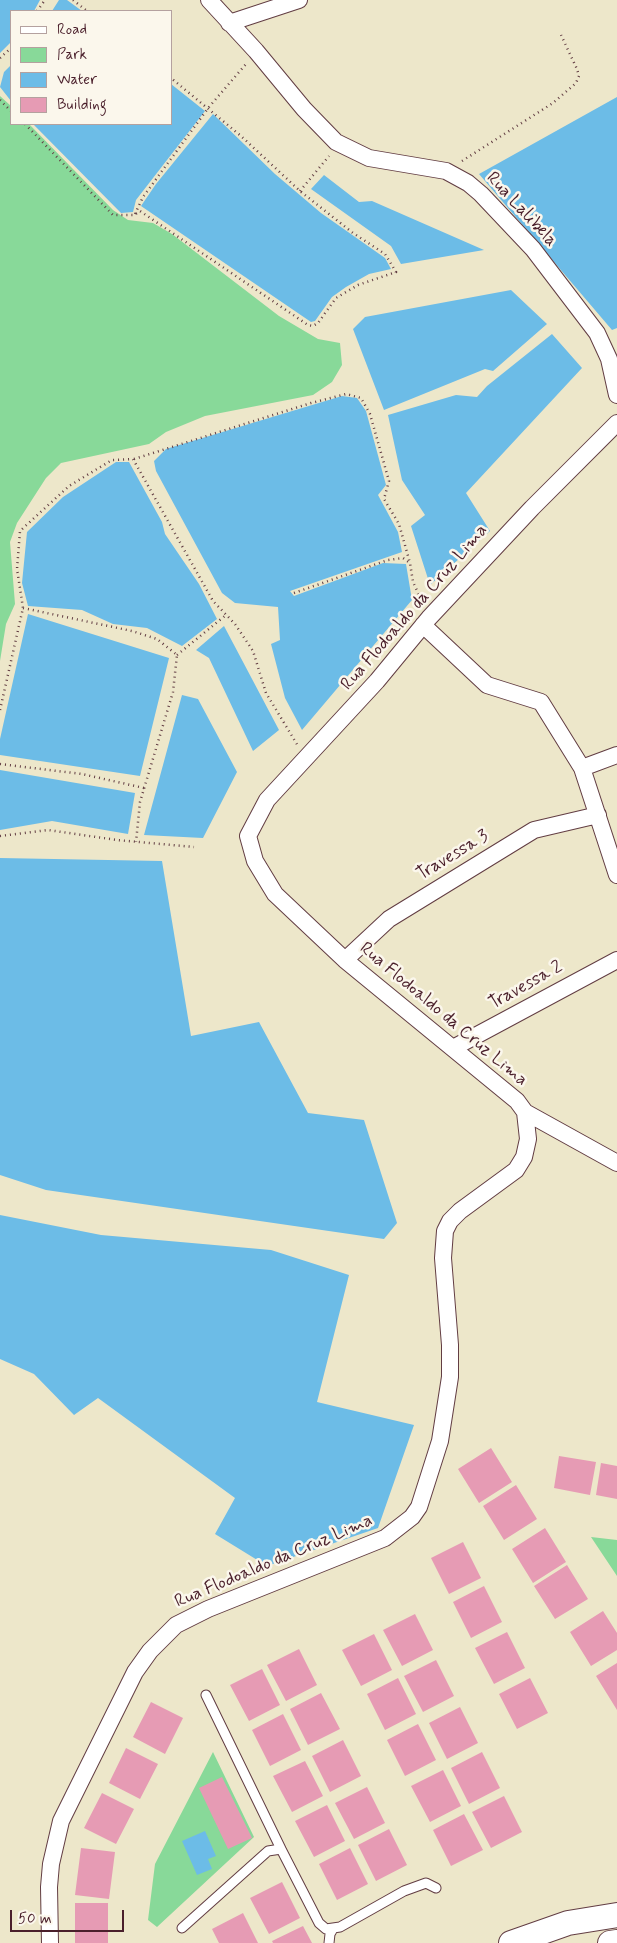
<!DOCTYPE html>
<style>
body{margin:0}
#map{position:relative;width:617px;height:1943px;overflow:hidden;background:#ede7ca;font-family:Mynerve,sans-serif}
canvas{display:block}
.legend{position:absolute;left:10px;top:10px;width:162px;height:115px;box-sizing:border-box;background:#fbf7ec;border:1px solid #b4a19f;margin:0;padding:6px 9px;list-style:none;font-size:15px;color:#4a1f2b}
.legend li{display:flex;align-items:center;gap:10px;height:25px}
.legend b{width:25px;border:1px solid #b4a19f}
.scale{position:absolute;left:10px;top:1910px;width:114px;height:22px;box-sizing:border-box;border:2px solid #4a1f2b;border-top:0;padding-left:6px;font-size:15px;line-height:18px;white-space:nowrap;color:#4a1f2b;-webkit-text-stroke:4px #fbf7ec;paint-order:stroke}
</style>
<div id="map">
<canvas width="617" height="1943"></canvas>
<ul class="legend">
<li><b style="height:6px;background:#fff"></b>Road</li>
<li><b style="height:14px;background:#88d999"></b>Park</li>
<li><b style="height:14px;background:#6cbce7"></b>Water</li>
<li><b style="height:14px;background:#e69bb4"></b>Building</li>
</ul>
<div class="scale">50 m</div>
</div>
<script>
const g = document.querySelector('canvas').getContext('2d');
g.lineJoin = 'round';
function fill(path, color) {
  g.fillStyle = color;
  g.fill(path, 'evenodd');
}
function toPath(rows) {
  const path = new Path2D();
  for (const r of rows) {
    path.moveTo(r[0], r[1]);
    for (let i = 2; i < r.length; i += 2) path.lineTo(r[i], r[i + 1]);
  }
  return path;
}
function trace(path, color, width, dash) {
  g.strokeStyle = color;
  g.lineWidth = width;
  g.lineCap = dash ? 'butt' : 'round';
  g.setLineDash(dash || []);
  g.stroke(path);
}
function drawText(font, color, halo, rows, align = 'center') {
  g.font = font + ' Mynerve,sans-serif';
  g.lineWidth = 5;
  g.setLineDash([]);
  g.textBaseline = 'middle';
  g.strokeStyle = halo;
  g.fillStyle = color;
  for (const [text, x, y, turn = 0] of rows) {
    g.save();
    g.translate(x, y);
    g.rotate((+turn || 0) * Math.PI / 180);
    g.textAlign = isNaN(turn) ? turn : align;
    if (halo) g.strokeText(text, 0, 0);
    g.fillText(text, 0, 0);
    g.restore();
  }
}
fill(toPath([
 [0,96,11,106,11,124,29,124,113,210,128,220,153,223,172,234,279,316,318,339,340,343,342,365,332,382,313,395,205,416,166,432,149,444,61,463,46,478,17,523,10,542,15,604,6,624,0,661],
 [591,1537,617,1540,617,1576],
 [213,1752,254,1837,157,1927,148,1920,155,1864]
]), '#88d999');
fill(toPath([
 [0,0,40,0,34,11,11,11,11,42,0,53],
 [59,0,67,0,82,11,52,11],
 [11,65,11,101,0,87,4,72],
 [171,84,205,111,136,200,133,212,121,213,33,124,171,124],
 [617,97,617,328,612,330,479,174],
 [213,114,275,174,321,213,385,258,391,269,369,274,346,287,332,297,315,321,311,322,141,206,156,184],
 [324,175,359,202,372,201,484,250,401,264,391,246,311,189],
 [511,290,547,324,493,371,485,369,384,410,353,329,365,317],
 [552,334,582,368,466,493,490,531,430,585,411,526,425,515,402,480,388,415,456,395,477,397,487,386],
 [342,396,357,398,366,411,386,485,378,495,398,532,402,552,290,591,294,596,383,563,406,564,412,600,302,730,285,698,271,644,280,640,278,607,235,603,222,593,156,471,154,461,166,449],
 [116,462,129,462,162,522,165,534,199,584,217,619,182,646,147,628,113,624,82,610,28,606,22,583,27,532,63,497],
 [28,614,169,658,140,776,0,755,0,739],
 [224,626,279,730,253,751,209,658,196,650],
 [182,695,198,699,237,772,203,838,144,835],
 [0,770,135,793,128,834,52,821,0,830],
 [0,858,162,861,191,1036,259,1022,308,1113,364,1120,397,1223,384,1239,46,1190,0,1175],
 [0,1215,101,1235,271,1250,349,1275,317,1402,414,1425,378,1528,267,1566,215,1534,235,1498,98,1398,74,1415,34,1374,0,1359],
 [205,1831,216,1856,208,1859,212,1869,197,1875,182,1841]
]), '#6cbce7');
fill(toPath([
 [491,1448,512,1482,479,1503,458,1469],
 [559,1456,596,1462,590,1495,554,1488],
 [601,1463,617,1466,617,1499,596,1495],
 [516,1485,537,1519,504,1540,483,1506],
 [545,1528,566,1562,533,1583,512,1549],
 [463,1542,481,1578,449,1594,431,1558],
 [567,1565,588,1599,555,1619,534,1586],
 [484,1586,502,1622,471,1638,453,1602],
 [603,1611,617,1633,617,1650,591,1666,570,1632],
 [415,1614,433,1650,402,1666,383,1630],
 [507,1632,525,1668,494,1684,475,1648],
 [374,1634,392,1670,361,1686,342,1650],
 [299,1649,317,1685,286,1701,267,1665],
 [436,1660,454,1696,423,1712,404,1676],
 [617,1663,617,1710,596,1676],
 [262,1669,280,1705,249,1721,230,1685],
 [398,1678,416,1714,385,1730,367,1694],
 [530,1678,548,1713,517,1729,499,1694],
 [321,1693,340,1729,308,1745,290,1709],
 [151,1702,183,1718,165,1754,133,1737],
 [460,1707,478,1743,447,1759,429,1723],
 [283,1714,301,1750,270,1766,252,1730],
 [418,1724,436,1760,405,1776,387,1740],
 [343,1740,361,1776,330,1792,312,1756],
 [126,1748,158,1764,140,1799,109,1783],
 [482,1752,500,1788,469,1804,451,1768],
 [305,1761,323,1796,292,1812,273,1776],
 [443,1770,461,1806,430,1822,411,1786],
 [222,1777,252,1838,228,1849,199,1788],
 [367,1787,385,1823,354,1839,335,1803],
 [102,1793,134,1809,116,1844,84,1828],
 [504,1796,522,1832,491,1848,472,1812],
 [327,1805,345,1841,314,1857,295,1821],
 [464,1814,483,1850,451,1866,433,1830],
 [389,1829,407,1865,376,1881,358,1845],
 [81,1848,115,1852,109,1899,75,1895],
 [350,1848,368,1884,337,1900,319,1864],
 [282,1882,300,1918,269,1934,250,1898],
 [75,1903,108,1903,108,1943,75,1943],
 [243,1913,258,1943,219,1943,212,1929],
 [303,1926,312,1943,273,1943,272,1941]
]), '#e69bb4');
const lane = toPath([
 [206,1695,281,1849],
 [182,1928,268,1851,281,1849,319,1923,326,1929,340,1927,404,1891,426,1883,436,1888],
 [329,1943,330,1934,333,1929]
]);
const street = toPath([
 [209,0,256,51,304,109,336,142,369,158,446,171,468,183,481,194,533,249,597,333,609,359,617,395],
 [229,23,299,0],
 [423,625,487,685,541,702,582,768,617,875],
 [582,768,617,755],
 [345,960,389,919,534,830,598,815],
 [453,1048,617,960],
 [525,1112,617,1163],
 [50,1943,49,1887,51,1864,61,1821,135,1672,150,1651,176,1625,208,1609,385,1538,412,1517,419,1507,440,1441,450,1377,450,1345,443,1258,445,1231,450,1221,460,1211,516,1170,524,1157,528,1139,525,1112,517,1101,345,960,275,894,255,861,248,836,267,800,377,681,429,618,532,508,617,423]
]);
const secondary = toPath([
 [511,1943,568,1923,617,1915],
 [610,1943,617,1942]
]);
trace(lane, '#623d43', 11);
trace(street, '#623d43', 18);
trace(secondary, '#623d43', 26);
trace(toPath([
 [73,0,87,11],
 [37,11,45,0],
 [0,58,11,48],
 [0,100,11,111],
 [25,124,113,215,134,215,140,211,308,325,313,326,318,323,336,298,358,285,396,272,385,254,353,233,300,191,241,136,171,78],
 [462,161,553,103,576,83,579,76,577,69,561,35],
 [300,191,329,156],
 [135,214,143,197,209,107,246,64],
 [134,459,311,403,346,394,361,398,370,414,389,481,384,499,399,524,410,563],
 [294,593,388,560,403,558,410,563,413,582,423,603],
 [23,608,132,631,157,639,177,655,173,692,140,802,136,842],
 [177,655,226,615],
 [0,710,23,608,17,569,20,531,69,486,112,460,133,459,213,601,235,624,253,651,266,693,298,746],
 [0,764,82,774,144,788],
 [0,836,48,830,117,840,194,847]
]), '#623d43', 2.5, [1, 4]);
trace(lane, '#fff', 9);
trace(street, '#fff', 16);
trace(secondary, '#fff', 24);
drawText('18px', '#4a1f2b', '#fbf7ec', [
 ["Rua Lalibela",521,210,47],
 ["Rua Flodoaldo da Cruz Lima",415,608,-49],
 ["Travessa 3",453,856,-31],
 ["Travessa 2",526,986,-29],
 ["Rua Flodoaldo da Cruz Lima",443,1015,40],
 ["Rua Flodoaldo da Cruz Lima",274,1562,-23]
]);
</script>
